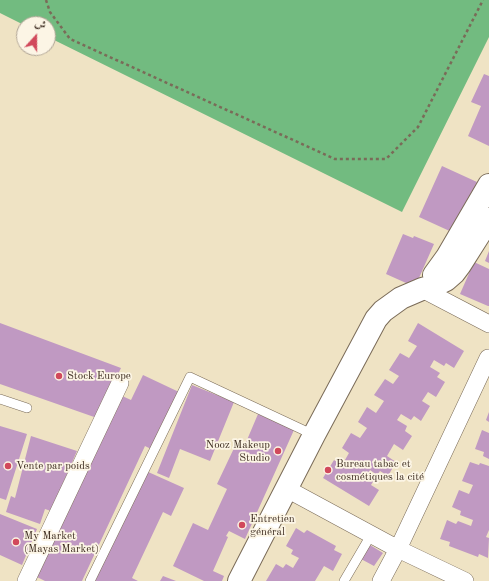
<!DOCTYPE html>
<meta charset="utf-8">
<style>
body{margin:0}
#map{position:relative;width:489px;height:581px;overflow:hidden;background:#efe3c4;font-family:"Old Standard TT",Amiri,serif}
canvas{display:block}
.north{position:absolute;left:16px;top:16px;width:40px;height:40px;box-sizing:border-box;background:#fcf5e5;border:1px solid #afa495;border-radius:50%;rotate:21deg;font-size:11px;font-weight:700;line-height:16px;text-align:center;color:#3b2a1e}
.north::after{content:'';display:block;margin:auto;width:14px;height:18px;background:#d1495b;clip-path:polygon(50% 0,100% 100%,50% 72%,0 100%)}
</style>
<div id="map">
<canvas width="489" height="581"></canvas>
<div class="north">ش</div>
</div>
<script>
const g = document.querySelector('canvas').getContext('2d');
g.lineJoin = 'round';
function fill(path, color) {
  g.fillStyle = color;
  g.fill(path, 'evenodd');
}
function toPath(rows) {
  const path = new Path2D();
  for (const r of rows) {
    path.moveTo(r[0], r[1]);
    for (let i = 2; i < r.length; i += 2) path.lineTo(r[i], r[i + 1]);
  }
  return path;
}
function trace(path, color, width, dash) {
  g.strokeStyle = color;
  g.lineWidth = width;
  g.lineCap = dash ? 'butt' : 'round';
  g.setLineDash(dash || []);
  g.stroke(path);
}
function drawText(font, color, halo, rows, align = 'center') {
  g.font = font + ' "Old Standard TT",serif';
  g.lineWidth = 3.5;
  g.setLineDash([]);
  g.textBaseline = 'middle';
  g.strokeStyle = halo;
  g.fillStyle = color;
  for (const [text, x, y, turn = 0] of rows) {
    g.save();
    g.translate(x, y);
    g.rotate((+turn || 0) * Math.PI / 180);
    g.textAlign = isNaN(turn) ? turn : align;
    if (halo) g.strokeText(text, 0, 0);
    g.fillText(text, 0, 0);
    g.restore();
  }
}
fill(toPath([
 [0,0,489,0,489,37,402,212,48,37,48,24,24,25,0,13]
]), '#72bb80');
fill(toPath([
 [484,74,489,76,489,146,468,136,481,106,471,102],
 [442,166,477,182,454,233,419,217],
 [403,234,413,238,414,236,434,244,415,287,386,274],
 [489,251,489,263,485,261],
 [474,262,489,269,489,306,488,306,460,294],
 [0,323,121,368,97,418,0,384],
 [418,323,464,351,454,368,446,363,444,366,434,360,430,367,440,373,437,377,445,382,436,397,428,392,422,401,430,406,421,421,414,416,411,420,401,414,397,420,407,426,405,431,412,436,403,450,394,444,387,456,396,462,388,476,380,471,377,475,370,470,367,476,374,480,371,485,379,490,369,506,323,478,334,460,342,465,349,453,342,448,351,433,360,438,367,428,358,422,367,407,376,413,384,401,374,395,385,379,393,384,399,376,389,370,400,353,409,358,417,346,408,341],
 [143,375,179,392,151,449,145,446,82,581,45,581,35,576,120,395,131,400],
 [192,385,234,402,210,461,180,449,169,478,157,473],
 [489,412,489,422,486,420],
 [258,414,294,430,245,539,229,531,226,536,228,537,213,571,224,576,222,581,204,581,173,566,193,523,208,530,227,489,217,484,236,444,244,447],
 [0,426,27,434,6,500,0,498],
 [482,430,489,433,489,459,483,456,484,452,475,449],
 [31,436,77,451,51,511,45,509,40,524,6,512,11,496,15,498],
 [470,462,479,465,480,463,489,466,489,530,486,537,489,538,488,558,479,554,478,557,449,546,450,542,440,539,447,520,456,524,458,521,471,526,473,520,460,515,461,511,452,507,459,490,469,494,473,485,462,481],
 [146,471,184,488,171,516,163,512,132,578,138,581,95,581],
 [0,514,37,529,22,565,0,555],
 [296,528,304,533,307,530,336,546,334,550,342,554,333,571,324,566,315,581,266,581,276,564,283,568,286,564,293,568,299,558,291,554,293,550,286,546],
 [370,545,383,553,374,566,361,559],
 [163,576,176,581,160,581]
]), '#c099c2');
const service = toPath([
 [0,399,27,408],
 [90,581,190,377,314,435],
 [344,581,371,535]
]);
const minor = toPath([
 [422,289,489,324],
 [287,489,398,549,465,581],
 [26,581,120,383],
 [381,581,398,549,488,358]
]);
const tertiary = toPath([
 [434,275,447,257,489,185],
 [239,581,314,435,376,319,383,311,401,298,422,289,436,285,446,280,454,273,460,265,489,219]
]);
trace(service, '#7a6b58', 10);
trace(minor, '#7a6b58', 18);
trace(tertiary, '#7a6b58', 24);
trace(toPath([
 [46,0,50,12,70,39,335,159,386,159,418,127,483,0]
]), '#7a6b58', 2.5, [3, 3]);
trace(service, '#fff', 9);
trace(minor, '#fff', 17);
trace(tertiary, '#fff', 22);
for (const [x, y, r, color] of [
 [59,376,4,"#d1495b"],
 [278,451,4,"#d1495b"],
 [8,466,4,"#d1495b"],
 [328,470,4,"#d1495b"],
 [242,525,4,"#d1495b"],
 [16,542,4,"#d1495b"]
]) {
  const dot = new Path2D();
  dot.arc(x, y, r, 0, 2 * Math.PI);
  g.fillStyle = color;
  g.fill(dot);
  trace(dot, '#fcf5e5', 1.5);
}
drawText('11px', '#3b2a1e', '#fcf5e5', [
 ["Stock Europe",67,376],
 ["Nooz Makeup",270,445,"right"],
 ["Studio",270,458,"right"],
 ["Bureau tabac et",336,464],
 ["cosmétiques la cité",336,477],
 ["Vente par poids",16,466],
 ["Entretien",250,519],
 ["général",250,532],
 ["My Market",24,536],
 ["(Mayas Market)",24,549]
], 'left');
</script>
